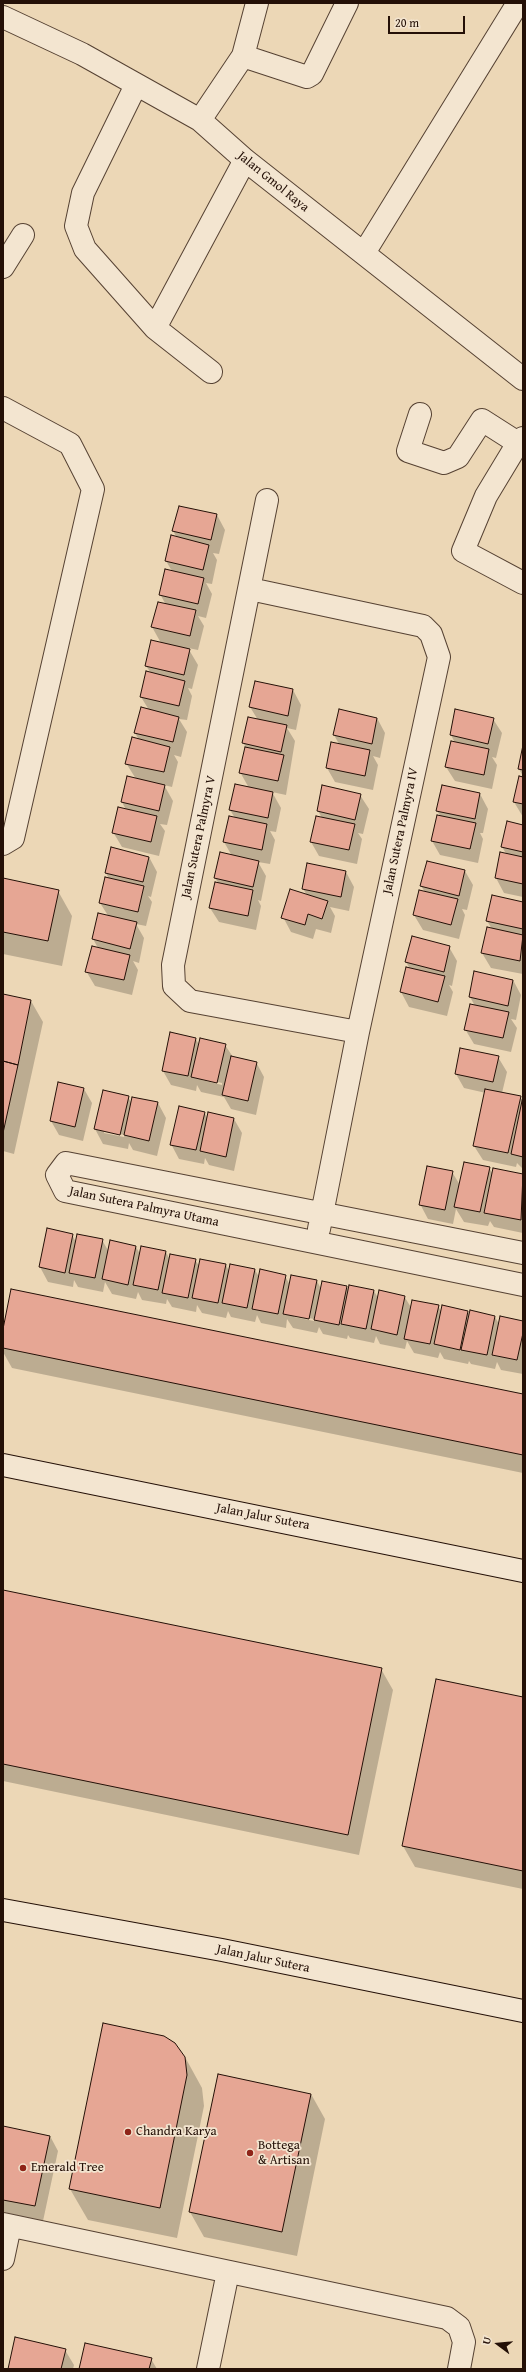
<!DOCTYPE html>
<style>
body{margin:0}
#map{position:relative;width:526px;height:2372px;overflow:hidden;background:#ecd7b6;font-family:"Gentium Book Plus",serif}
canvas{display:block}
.frame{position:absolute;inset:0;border:4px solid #241007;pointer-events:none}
.north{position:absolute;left:478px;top:2324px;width:40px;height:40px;-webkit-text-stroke:3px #f3e5d0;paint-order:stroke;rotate:286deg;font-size:11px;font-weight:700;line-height:16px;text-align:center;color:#241007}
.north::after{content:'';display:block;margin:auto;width:14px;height:18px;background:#241007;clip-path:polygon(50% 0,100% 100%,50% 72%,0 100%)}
.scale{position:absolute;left:388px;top:16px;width:77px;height:18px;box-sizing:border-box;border:2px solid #241007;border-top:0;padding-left:5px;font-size:12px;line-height:14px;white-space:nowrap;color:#241007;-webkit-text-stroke:3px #f3e5d0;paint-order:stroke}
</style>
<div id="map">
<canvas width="526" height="2372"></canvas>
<div class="frame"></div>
<div class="north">U</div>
<div class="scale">20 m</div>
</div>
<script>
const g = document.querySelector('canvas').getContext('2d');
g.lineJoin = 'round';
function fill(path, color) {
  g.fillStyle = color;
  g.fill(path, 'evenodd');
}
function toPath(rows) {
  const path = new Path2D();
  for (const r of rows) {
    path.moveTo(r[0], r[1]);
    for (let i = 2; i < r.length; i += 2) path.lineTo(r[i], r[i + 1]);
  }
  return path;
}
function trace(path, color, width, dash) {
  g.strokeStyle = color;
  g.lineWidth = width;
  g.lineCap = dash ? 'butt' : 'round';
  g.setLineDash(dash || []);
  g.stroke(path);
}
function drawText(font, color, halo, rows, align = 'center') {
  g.font = font + ' "Gentium Book Plus",serif';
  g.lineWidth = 3.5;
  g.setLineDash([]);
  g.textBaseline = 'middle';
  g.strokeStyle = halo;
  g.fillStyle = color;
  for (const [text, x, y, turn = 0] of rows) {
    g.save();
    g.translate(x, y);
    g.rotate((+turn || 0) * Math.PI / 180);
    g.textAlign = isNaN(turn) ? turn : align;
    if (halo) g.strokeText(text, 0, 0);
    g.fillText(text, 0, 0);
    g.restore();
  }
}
fill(toPath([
 [217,515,225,530,219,554,213,553,217,560,212,584,206,583,212,594,206,618,198,616,204,626,198,650,188,648,198,665,192,689,188,688,192,696,187,720,179,719,187,732,181,757,174,755,178,762,172,787,164,785,173,801,167,825,160,824,165,831,159,856,122,847,113,832,126,810,122,802,136,779,126,763,139,740,135,733,149,710,141,697,151,673,146,666,161,643,152,627,166,605,160,594,172,571,166,561,177,538,173,531],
 [255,683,293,690,301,705,296,730,287,728,295,741,286,795,272,792,281,808,276,832,270,831,275,840,270,864,258,862,266,876,261,901,258,900,261,906,256,930,219,922,210,908,219,884,215,878,232,856,224,842,235,818,230,810,249,788,240,772,246,747,243,743,258,720,250,707],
 [377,718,385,733,380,758,373,756,378,765,373,790,335,782,327,768,339,744,334,735],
 [493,719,502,733,496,758,492,757,497,765,492,789,455,781,446,767,455,743,451,735],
 [523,749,523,776,519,769],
 [523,778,523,817,514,802],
 [442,786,480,794,488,809,483,833,480,833,483,839,478,863,440,855,432,841,441,817,437,811],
 [360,795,369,809,363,834,358,833,362,839,357,864,319,856,311,842,322,818,318,811],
 [523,826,523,897,504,893,496,878,507,855,502,847],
 [149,857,157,872,151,897,148,896,152,902,146,926,136,924,144,938,139,963,133,961,138,970,132,995,95,986,86,971,98,948,93,939,109,917,100,903,109,879,106,873],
 [465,871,473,885,467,910,462,909,465,915,459,939,423,930,414,915,425,892,421,886],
 [346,872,354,887,349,911,330,907,335,916,331,933,316,929,313,939,291,932,283,917,307,895,303,889],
 [3,879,58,891,72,916,62,966,3,954],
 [523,903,523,974,491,968,482,953,492,929,487,921],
 [449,947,457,961,452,986,449,985,453,992,447,1016,409,1007,401,992,407,968,410,969,406,962],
 [513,980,521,995,516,1020,511,1019,517,1028,511,1052,474,1044,465,1029,475,1006,470,997],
 [3,995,31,1001,43,1022,14,1154,3,1151],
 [195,1038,200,1046,225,1045,233,1057,256,1062,264,1077,256,1115,231,1109,224,1097,201,1092,197,1085,196,1091,171,1085,163,1071],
 [202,1078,222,1083,222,1085,202,1080],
 [498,1057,507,1072,502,1093,520,1097,523,1101,523,1169,517,1163,516,1167,483,1160,474,1146,486,1093,464,1088,456,1074],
 [84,1089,92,1103,83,1141,59,1135,51,1121],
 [103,1092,128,1097,132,1104,158,1103,166,1118,157,1156,133,1150,129,1143,128,1149,103,1144,95,1129],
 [104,1131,125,1135,124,1137,104,1133],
 [204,1112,208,1119,234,1119,242,1133,234,1171,209,1165,205,1158,204,1164,179,1159,171,1144],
 [489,1168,493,1174,494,1169,523,1175,523,1233,494,1227,490,1221,488,1226,464,1222,456,1209,453,1224,428,1219,420,1204,452,1172,460,1185],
 [48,1229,72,1235,76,1242,102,1240,109,1252,136,1247,140,1254,166,1252,170,1260,195,1260,200,1267,201,1260,226,1265,229,1271,255,1270,259,1277,285,1276,290,1285,317,1281,321,1289,347,1287,349,1290,350,1286,374,1291,378,1298,404,1296,412,1309,438,1306,442,1313,468,1312,470,1315,495,1317,499,1324,523,1322,523,1374,501,1370,497,1362,495,1369,471,1364,469,1361,468,1364,444,1359,440,1352,438,1358,414,1353,407,1341,405,1349,380,1344,376,1336,374,1343,350,1338,348,1335,347,1339,323,1334,319,1327,317,1333,293,1328,287,1319,286,1328,261,1323,257,1315,255,1322,231,1317,228,1311,226,1318,202,1313,197,1305,196,1312,172,1307,167,1299,166,1304,142,1300,138,1292,136,1299,112,1294,105,1282,103,1292,78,1287,74,1280,73,1287,48,1282,40,1267],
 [294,1315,314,1319,314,1321,294,1317],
 [3,1334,523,1395,523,1473,12,1368,3,1352],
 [3,1591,381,1669,393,1690,359,1855,3,1781],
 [523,1698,523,1889,415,1867,403,1846],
 [185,2057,202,2088,204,2106,177,2238,88,2220,70,2189],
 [311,2094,325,2119,297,2256,204,2237,190,2212],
 [3,2127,50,2136,58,2151,43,2221,3,2212],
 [65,2350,74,2365,73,2369,9,2369],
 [151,2359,157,2369,80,2369]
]), '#0003');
const building = toPath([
 [179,506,217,514,211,540,172,531,179,506],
 [171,535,209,545,203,570,165,561,171,535],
 [165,569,204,578,198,604,159,595,165,569],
 [158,602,196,610,190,636,151,627,158,602],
 [151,640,190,649,184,675,145,666,151,640],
 [146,671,185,681,179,706,140,697,146,671],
 [255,681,293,689,288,716,249,707,255,681],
 [141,707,179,717,173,742,134,733,141,707],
 [339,709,377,718,372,744,333,735,339,709],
 [455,709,494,718,488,744,450,735,455,709],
 [248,717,287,725,281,752,242,743,248,717],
 [132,737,170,747,164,772,125,764,132,737],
 [451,741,489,749,484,775,445,767,451,741],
 [331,742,370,750,365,776,326,768,331,742],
 [523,745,523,770,518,769,523,745],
 [245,747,284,755,278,781,239,773,245,747],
 [127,776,165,785,159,811,121,802,127,776],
 [519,776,523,777,523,804,513,802,519,776],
 [235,784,273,792,268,818,229,810,235,784],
 [322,785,361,794,355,820,317,811,322,785],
 [442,785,480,793,475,819,436,811,442,785],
 [118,807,157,816,151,842,112,833,118,807],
 [437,815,476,823,470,849,431,841,437,815],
 [229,816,267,824,262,850,223,842,229,816],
 [316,816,355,824,349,850,310,842,316,816],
 [507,821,523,825,523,852,501,847,507,821],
 [111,847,149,857,143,882,105,873,111,847],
 [220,852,259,861,253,887,214,878,220,852],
 [500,852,523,857,523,884,495,878,500,852],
 [427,861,465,870,459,896,420,886,427,861],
 [307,863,346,871,341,897,302,889,307,863],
 [105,877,144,886,138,912,99,903,105,877],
 [3,878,59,890,48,941,3,932,3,878],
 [215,882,253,890,248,916,209,908,215,882],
 [290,889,328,901,322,919,308,914,305,925,281,918,290,889],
 [419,890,458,899,451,925,413,915,419,890],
 [492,895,523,902,523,929,486,921,492,895],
 [98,913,137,922,130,949,92,939,98,913],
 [487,927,523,935,520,961,481,953,487,927],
 [412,936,450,946,444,972,405,962,412,936],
 [92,946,130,955,124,980,85,972,92,946],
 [406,967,445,976,438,1002,400,992,406,967],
 [474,971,513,980,508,1006,469,997,474,971],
 [3,994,31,1000,18,1065,3,1061,3,994],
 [470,1004,509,1012,503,1038,464,1030,470,1004],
 [170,1032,196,1038,188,1076,162,1071,170,1032],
 [200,1038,226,1044,217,1083,191,1077,200,1038],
 [460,1048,499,1056,493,1082,455,1074,460,1048],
 [231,1056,257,1062,248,1101,222,1095,231,1056],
 [3,1061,18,1065,3,1133,3,1061],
 [58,1082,84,1088,75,1127,50,1121,58,1082],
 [485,1089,521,1096,508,1153,473,1146,485,1089],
 [103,1090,129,1096,120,1135,94,1129,103,1090],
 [523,1096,523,1157,511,1154,523,1096],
 [132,1097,158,1102,149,1141,124,1135,132,1097],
 [179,1106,205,1112,196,1150,170,1145,179,1106],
 [208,1112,234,1118,226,1157,200,1151,208,1112],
 [464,1162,490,1167,480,1212,454,1207,464,1162],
 [427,1166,453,1171,445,1210,419,1205,427,1166],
 [493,1168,523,1174,521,1220,484,1213,493,1168],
 [47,1228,73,1234,65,1273,39,1267,47,1228],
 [77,1234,103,1239,95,1278,69,1273,77,1234],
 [110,1240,136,1246,128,1285,102,1279,110,1240],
 [141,1246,166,1251,158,1290,133,1285,141,1246],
 [170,1254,196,1259,188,1298,162,1293,170,1254],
 [200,1259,226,1264,218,1303,192,1298,200,1259],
 [230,1264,255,1269,247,1308,222,1303,230,1264],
 [260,1269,286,1275,278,1314,252,1309,260,1269],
 [291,1275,317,1280,309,1319,283,1314,291,1275],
 [322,1281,347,1286,339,1325,314,1320,322,1281],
 [349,1285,374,1290,366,1329,341,1324,349,1285],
 [11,1289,523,1394,523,1455,3,1348,3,1329,11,1289],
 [379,1290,405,1296,397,1335,371,1329,379,1290],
 [412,1300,439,1305,430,1344,404,1339,412,1300],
 [442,1305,468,1311,460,1350,434,1344,442,1305],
 [470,1310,495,1316,487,1355,461,1350,470,1310],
 [500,1316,523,1321,523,1333,517,1360,492,1355,500,1316],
 [3,1590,382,1668,348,1835,3,1764,3,1590],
 [436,1679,523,1697,523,1871,402,1846,436,1679],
 [103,2023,164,2036,175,2043,185,2057,187,2075,160,2208,69,2189,103,2023],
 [218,2074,311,2094,282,2232,189,2212,218,2074],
 [3,2126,50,2136,35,2206,3,2200,3,2126],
 [15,2337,66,2349,61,2369,8,2369,15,2337],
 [85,2343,152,2358,149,2369,79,2369,85,2343]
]);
fill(building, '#e6a694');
trace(building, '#241007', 1);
const street = toPath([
 [3,17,82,54,200,120,245,160,523,379],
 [243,56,307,77,312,74,347,3],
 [136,85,83,193,76,226,85,249,155,328,211,372],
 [200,120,243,56,257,3],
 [364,253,518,3],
 [3,267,23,235],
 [155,328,245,160],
 [3,408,70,444,93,489,13,838,3,844],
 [420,414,408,451,444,463,458,457,482,420,518,443],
 [523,438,518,443,486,496,463,551,523,583],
 [267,500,173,965,174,986,190,1001,358,1032],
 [250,589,423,626,431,634,439,657,358,1032,319,1229],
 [523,1253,66,1163,57,1175,65,1191,523,1285],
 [3,2224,447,2318,459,2327,464,2342,459,2369],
 [3,2259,10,2226],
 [208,2369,228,2272]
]);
const secondary = toPath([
 [3,1465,523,1571],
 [3,1910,222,1950,523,2011]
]);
trace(street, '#564233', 24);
trace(secondary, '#241007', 24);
trace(street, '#f3e5d0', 22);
trace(secondary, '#f3e5d0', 22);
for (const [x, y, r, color] of [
 [128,2132,4,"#8f2418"],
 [250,2153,4,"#8f2418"],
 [23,2168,4,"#8f2418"]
]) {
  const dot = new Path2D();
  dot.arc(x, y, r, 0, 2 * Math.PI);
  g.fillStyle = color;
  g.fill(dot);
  trace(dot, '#f3e5d0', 1.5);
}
drawText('13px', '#241007', '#f3e5d0', [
 ["Jalan Gmol Raya",273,182,39],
 ["Jalan Sutera Palmyra IV",401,831,-78],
 ["Jalan Sutera Palmyra V",199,837,-78],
 ["Jalan Sutera Palmyra Utama",144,1207,12],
 ["Jalan Jalur Sutera",263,1517,11],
 ["Jalan Jalur Sutera",263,1959,12]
]);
drawText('13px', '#241007', '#f3e5d0', [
 ["Chandra Karya",136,2132],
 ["Bottega",258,2146],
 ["& Artisan",258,2161],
 ["Emerald Tree",31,2168]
], 'left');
</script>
